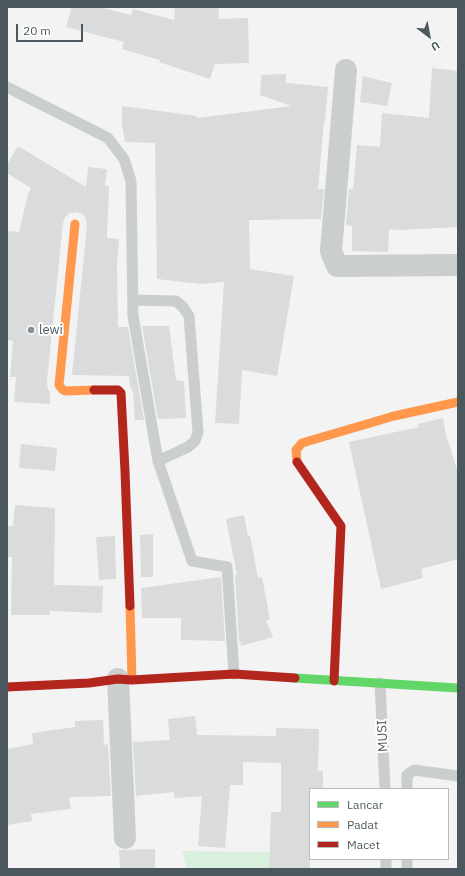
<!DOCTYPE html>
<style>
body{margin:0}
#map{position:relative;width:465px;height:876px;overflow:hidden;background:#f3f3f3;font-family:"IBM Plex Sans",sans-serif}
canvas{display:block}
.frame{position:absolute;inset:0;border:8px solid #4b595e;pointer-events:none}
.legend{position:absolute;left:309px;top:788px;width:140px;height:72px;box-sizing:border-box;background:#fff;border:1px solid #b7bdbf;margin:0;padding:5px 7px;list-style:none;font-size:12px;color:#4b595e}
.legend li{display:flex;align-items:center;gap:8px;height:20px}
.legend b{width:20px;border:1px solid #b7bdbf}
.north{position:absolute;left:409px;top:16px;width:40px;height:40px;-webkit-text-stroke:3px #fff;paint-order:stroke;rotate:148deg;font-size:11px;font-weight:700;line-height:16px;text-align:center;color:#4b595e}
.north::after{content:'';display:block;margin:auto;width:14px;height:18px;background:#4b595e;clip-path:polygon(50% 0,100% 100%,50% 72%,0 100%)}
.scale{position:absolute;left:16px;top:24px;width:67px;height:18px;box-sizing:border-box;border:2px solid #4b595e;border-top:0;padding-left:5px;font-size:12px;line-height:14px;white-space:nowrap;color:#4b595e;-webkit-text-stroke:3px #fff;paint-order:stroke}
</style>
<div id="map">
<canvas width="465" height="876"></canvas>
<div class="frame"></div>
<ul class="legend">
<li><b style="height:5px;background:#63d668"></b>Lancar</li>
<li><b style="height:5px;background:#ff974d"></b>Padat</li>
<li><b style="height:5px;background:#b3261e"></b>Macet</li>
</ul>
<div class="north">U</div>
<div class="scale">20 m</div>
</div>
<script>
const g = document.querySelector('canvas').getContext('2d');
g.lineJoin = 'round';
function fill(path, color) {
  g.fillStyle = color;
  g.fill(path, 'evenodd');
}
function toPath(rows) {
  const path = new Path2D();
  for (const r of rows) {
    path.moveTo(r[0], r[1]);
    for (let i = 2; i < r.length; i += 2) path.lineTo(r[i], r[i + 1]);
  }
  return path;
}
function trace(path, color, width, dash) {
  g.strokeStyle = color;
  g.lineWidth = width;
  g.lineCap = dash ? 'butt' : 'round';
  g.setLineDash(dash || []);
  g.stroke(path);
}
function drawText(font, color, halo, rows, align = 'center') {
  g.font = font + ' "IBM Plex Sans",sans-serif';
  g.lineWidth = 4;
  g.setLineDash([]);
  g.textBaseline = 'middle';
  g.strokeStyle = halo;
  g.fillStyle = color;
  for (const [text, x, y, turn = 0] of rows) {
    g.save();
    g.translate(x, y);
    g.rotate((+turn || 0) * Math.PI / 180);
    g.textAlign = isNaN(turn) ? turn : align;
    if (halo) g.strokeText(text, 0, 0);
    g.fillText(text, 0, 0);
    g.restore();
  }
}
fill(toPath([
 [182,851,269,852,269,869,187,869]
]), '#daf0df');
fill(toPath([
 [72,7,98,7,131,15,133,9,174,20,175,7,219,7,218,19,248,18,249,63,215,64,210,79,159,62,160,60,122,49,124,42,66,27],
 [432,68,458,71,458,227,401,230,389,229,388,252,352,251,352,226,346,225,349,189,353,189,357,145,380,147,382,113,429,118],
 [286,74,286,83,328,87,325,121,324,121,318,189,324,189,321,219,249,220,250,269,294,276,277,376,242,370,239,424,215,423,224,282,201,284,157,279,155,143,125,142,122,125,122,106,197,116,197,118,292,106,260,95,261,75],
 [363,76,392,83,387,106,360,102],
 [18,146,86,187,88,167,107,169,105,185,109,186,107,238,119,239,117,264,118,327,128,327,144,420,135,420,133,392,130,385,129,376,72,375,87,225,86,219,83,214,77,212,70,213,65,217,63,223,47,380,47,385,50,394,50,404,14,402,16,377,10,377,13,341,7,340,7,231,19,232,28,194,31,188,7,173,7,165],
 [142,326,169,326,176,380,184,381,186,418,158,419],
 [443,418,446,435,458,472,458,559,421,569,423,578,381,589,349,442,419,427,418,424],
 [21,444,57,448,55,471,19,468],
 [15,505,55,508,54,585,103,586,102,613,50,611,50,615,11,615,12,557,7,557,7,526,13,526],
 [244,515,248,536,250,535,258,578,262,577,270,620,266,620,273,637,241,646,240,641,239,641,235,575,237,575,226,519],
 [153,534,153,577,141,577,140,535],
 [115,536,116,579,99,580,96,537],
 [221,577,225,641,181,640,181,618,142,618,141,588],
 [195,716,197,735,276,736,276,728,319,729,318,771,323,771,323,789,310,789,310,869,269,869,271,812,281,812,281,763,243,762,243,785,230,785,225,848,198,846,202,796,175,798,174,792,136,796,133,742,170,740,168,719],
 [103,720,104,745,108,744,111,796,69,797,71,809,31,814,32,821,7,825,7,749,33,744,32,733,75,727,75,721],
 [155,849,155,869,120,869,119,850]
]), '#d9dbdc');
trace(toPath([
 [7,87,108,138,124,159,131,181,133,316,158,461,192,561,227,567,234,674],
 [133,300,176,301,183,307,189,316,198,432,195,441,188,447,158,461],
 [380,683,385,789],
 [407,789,407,775,414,770,458,776],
 [386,859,386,869],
 [407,859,407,869]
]), '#cbcece', 11);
trace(toPath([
 [346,70,331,251,337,266,458,265],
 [118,679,125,838]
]), '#cbcece', 22);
trace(toPath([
 [295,678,458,688]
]), '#63d668', 9);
trace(toPath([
 [75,224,59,385,62,389,65,391,94,390],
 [297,462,296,450,302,443,394,416,458,402],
 [130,606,132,680]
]), '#ff974d', 9);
trace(toPath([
 [94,390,118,390,121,393,125,471,130,606],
 [297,462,341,526,334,681],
 [7,687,89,683,118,679,132,680,234,674,295,678]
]), '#b3261e', 9);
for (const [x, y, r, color] of [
 [31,330,4,"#868f92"]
]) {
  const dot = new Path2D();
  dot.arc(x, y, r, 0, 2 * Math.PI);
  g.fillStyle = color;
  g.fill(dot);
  trace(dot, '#fff', 1.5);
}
drawText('13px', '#4b595e', '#fff', [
 ["lewi",39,330]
], 'left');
drawText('13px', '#4b595e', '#fff', [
 ["MUSI",383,736,-93]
]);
</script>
